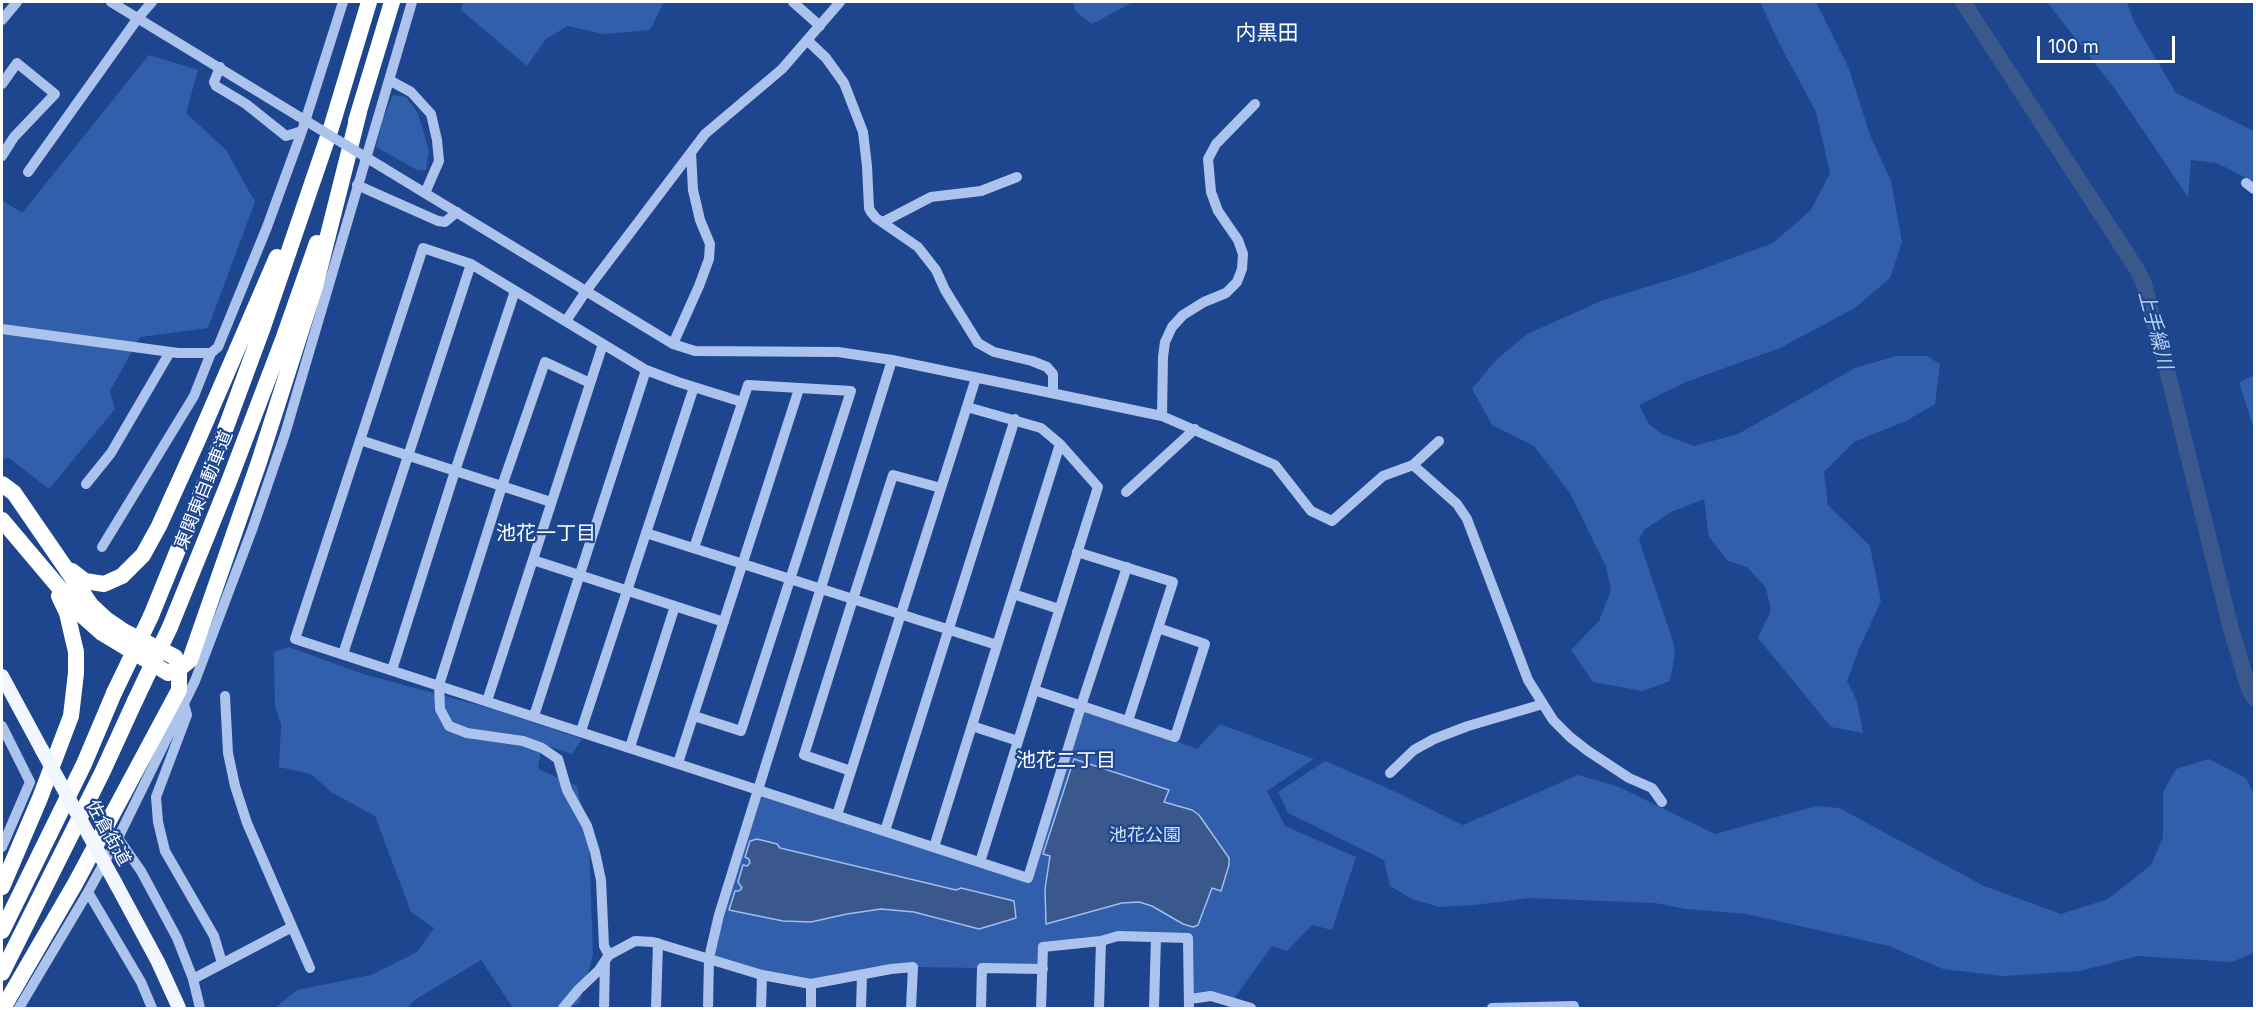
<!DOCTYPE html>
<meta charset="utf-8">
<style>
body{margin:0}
#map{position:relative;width:2256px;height:1010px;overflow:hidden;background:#1d468e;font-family:Inter,sans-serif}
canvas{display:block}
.frame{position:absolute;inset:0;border:3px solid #fff;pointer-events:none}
.scale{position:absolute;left:2037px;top:36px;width:138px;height:27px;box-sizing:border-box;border:3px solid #fff;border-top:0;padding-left:8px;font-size:18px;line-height:21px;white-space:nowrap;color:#fff;-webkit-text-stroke:4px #1d468e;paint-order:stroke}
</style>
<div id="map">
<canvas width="2256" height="1010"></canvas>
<div class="frame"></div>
<div class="scale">100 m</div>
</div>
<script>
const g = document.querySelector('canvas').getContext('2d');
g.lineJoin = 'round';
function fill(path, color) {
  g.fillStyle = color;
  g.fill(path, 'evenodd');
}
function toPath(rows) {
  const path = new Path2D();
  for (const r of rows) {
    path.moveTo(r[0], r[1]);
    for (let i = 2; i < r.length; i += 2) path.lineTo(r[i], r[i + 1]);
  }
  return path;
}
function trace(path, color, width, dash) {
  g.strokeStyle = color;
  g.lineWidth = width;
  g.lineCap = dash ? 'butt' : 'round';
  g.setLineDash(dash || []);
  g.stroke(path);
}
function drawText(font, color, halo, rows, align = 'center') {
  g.font = font + ' Inter,"Noto Sans JP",sans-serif';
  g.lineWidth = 4.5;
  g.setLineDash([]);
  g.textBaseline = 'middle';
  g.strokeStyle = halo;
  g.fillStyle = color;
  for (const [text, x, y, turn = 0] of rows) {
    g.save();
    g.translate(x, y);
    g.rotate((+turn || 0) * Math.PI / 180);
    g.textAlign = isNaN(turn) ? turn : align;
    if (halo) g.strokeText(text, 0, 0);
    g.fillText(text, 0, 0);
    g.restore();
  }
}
fill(toPath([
 [463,2,664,2,650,30,603,34,568,26,546,39,527,66,461,10],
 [1073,2,1133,2,1092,24,1075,11],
 [1760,2,1816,2,1849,69,1870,135,1891,181,1902,242,1890,278,1855,308,1780,348,1686,382,1639,405,1649,424,1662,434,1694,446,1738,434,1855,368,1896,356,1927,356,1940,364,1935,404,1906,421,1854,442,1824,472,1828,505,1870,546,1881,601,1859,649,1847,681,1857,701,1863,733,1831,727,1758,638,1771,610,1766,588,1747,567,1728,561,1709,537,1704,499,1671,512,1644,530,1639,540,1673,641,1675,654,1670,681,1643,691,1593,682,1571,650,1599,621,1611,590,1606,567,1570,493,1534,446,1492,425,1472,389,1496,360,1527,334,1601,301,1692,273,1773,243,1811,210,1830,173,1816,112,1779,43],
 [2047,2,2127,2,2134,22,2176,93,2254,131,2254,182,2217,163,2191,160,2188,197,2115,89],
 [149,55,198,70,186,113,226,150,255,202,208,328,140,337,110,391,115,409,49,489,9,458,2,459,2,200,22,213],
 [393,95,406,97,418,113,429,151,426,170,417,170,376,147,383,118],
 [2254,375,2254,429,2239,383],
 [289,647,363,674,493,709,582,739,572,754,542,744,538,769,577,786,589,842,593,955,579,1004,567,1008,513,1008,481,960,416,999,407,1008,275,1008,297,990,371,975,417,952,434,928,411,912,375,816,331,792,311,774,279,767,281,724,275,707,274,652],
 [1081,706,1197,749,1220,724,1314,759,1267,791,1285,826,1356,857,1332,930,1312,925,1287,951,1272,946,1232,1001,1188,996,1188,944,1156,937,1044,947,1043,969,913,967,811,984,709,958,758,789,1027,878],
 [2209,759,2246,778,2254,795,2254,953,2232,962,2138,956,2080,971,2003,976,1943,969,1889,946,1746,914,1686,909,1655,903,1529,898,1475,905,1439,907,1412,899,1390,886,1384,860,1288,813,1278,792,1325,761,1383,786,1463,825,1578,775,1619,787,1715,834,1816,806,1839,808,1984,886,2061,914,2108,899,2151,865,2163,837,2163,792,2176,769]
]), '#315fac');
const water = toPath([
 [1074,759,1169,790,1164,802,1192,810,1199,815,1229,858,1229,865,1221,891,1212,888,1198,925,1193,927,1183,924,1152,906,1139,902,1122,903,1046,924,1045,889,1050,856,1043,854,1074,759],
 [757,839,777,844,780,848,956,890,961,888,1014,901,1016,918,979,929,914,912,881,909,847,914,811,922,783,921,729,910,735,891,739,891,742,888,738,882,743,865,747,866,750,863,749,859,745,857,750,841,757,839]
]);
fill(water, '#3b588d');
trace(water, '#9fbeef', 1.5);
trace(toPath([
 [1963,2,2138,271,2144,284,2168,374,2231,629,2248,686,2254,698]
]), '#3b588d', 16);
trace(toPath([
 [111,2,298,116],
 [793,2,820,26],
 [2,20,17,2],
 [808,41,826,58,844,83,863,132,867,166,869,208,871,212,876,218,918,247,936,270,945,290,978,343,994,352,1032,361,1047,367,1053,374,1053,393],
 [220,67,214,82,216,86,246,104,286,136,302,131],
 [389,80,411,92,431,114,437,140,439,161,425,193],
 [2,84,17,63,55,94,14,137,2,156],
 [382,167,673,344,695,351,838,352,892,360,1162,416,1275,465,1311,511,1332,521,1383,476,1413,465,1439,441],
 [28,172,138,18,152,2],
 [2246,183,2254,189],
 [357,185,438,221,445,222,457,212],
 [883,222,931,197,981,191,1017,177],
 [566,321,586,291,705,134,782,69,840,2],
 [2,329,178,353,211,353,218,347,267,227,302,131,343,2],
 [673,344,699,286,709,259,710,244,700,220,693,190,691,153],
 [590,383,545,362,502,486,439,685,440,709,449,726,467,733,523,741,542,748,558,759,567,790,587,826,595,852,601,880,604,946,609,955],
 [742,402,678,382,646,370,471,264,423,248,295,639,1028,878,1081,706,1127,567],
 [967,407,1041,428,1060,444,1098,487,980,862],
 [1162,416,1163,357,1165,342,1172,327,1183,315,1204,302,1226,293,1237,282,1242,269,1243,254,1238,240,1218,211,1211,192,1208,159,1216,144,1255,104],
 [360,440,551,502],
 [1413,465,1457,504,1467,519,1528,680,1553,720,1570,737,1588,751,1629,778,1652,788,1662,802],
 [86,484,111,453,170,352],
 [1126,492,1195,429],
 [646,533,997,645],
 [102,547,194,396,211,353],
 [1077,552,1173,582,1128,721],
 [533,560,724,622],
 [1013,594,1059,609],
 [343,654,471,264],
 [392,670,455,471,515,291],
 [1034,690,1175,737,1205,644,1158,628],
 [225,696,228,753,235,786,247,823,310,968],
 [487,701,603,344],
 [184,704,187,715,156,797,158,822,165,851,214,936,222,963],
 [534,716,646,370],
 [694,716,741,731,851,391,748,385,694,548],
 [2,726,30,782,2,847],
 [972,726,1018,741],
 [581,731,694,387],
 [630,747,675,606],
 [678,763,799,389],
 [851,771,804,755,853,599,893,475,941,488],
 [1390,773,1414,750,1434,739,1468,726,1543,704],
 [837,815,976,378],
 [885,831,1015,419],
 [118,838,141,871,177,938,193,979,200,1008],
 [934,847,1060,444],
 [88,892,141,982,152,1008],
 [193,979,292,927],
 [1190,999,1211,996,1251,1008],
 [19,1008,88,892,118,838,195,681,252,530,285,434,412,2],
 [563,1008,579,989,599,970,609,955,635,941,653,942,762,975,811,984,891,969,913,967,911,1008],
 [604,1008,605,961],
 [656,1008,658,943],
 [708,1008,709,958,719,915,892,360],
 [761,1008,762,975],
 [811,1008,811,984],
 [861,1008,862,975],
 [981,1008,982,968,1043,969],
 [1041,1008,1043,947,1101,941,1118,936,1188,938,1189,1008],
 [1099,1008,1101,941],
 [1154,1008,1156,937],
 [1492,1008,1574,1006,1574,1008]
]), '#acc4ed', 10);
trace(toPath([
 [2,676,42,750],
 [116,884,158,962,179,1008]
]), '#f2f6ff', 14);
trace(toPath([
 [356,121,392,2],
 [2,484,14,493,91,605,106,619,125,632,175,657,179,669,179,690,75,884,3,1008],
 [2,520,84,617,102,633,168,673,179,669,190,660,259,462,315,287,359,112],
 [72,571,85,581,104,584,122,576,143,555,159,526,197,442,277,257],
 [151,616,208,476,263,327,332,125,369,2],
 [170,627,228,484,284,337,317,243],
 [2,887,40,798,71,716,76,673,76,652,67,613,59,596],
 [2,931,84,764,114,693],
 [2,973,102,773,135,701]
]), '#fff', 16);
trace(toPath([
 [298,116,382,167]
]), '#acc4ed', 10);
trace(toPath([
 [42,750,116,884]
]), '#f2f6ff', 14);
trace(toPath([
 [114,693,151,616],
 [135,701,170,627]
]), '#fff', 16);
drawText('18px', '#fff', '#1d468e', [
 ["東関東自動車道",204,490,-68],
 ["佐倉街道",108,833,61]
]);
drawText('18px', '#d1e1f9', '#1d468e', [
 ["池花公園",1145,836]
]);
drawText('italic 20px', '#b8cff4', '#1d468e', [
 ["上手繰川",2155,330,75]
]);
drawText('20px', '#fff', '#1d468e', [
 ["池花一丁目",546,534],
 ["池花二丁目",1066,761]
]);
drawText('21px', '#fff', '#1d468e', [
 ["内黒田",1267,34]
]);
</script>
